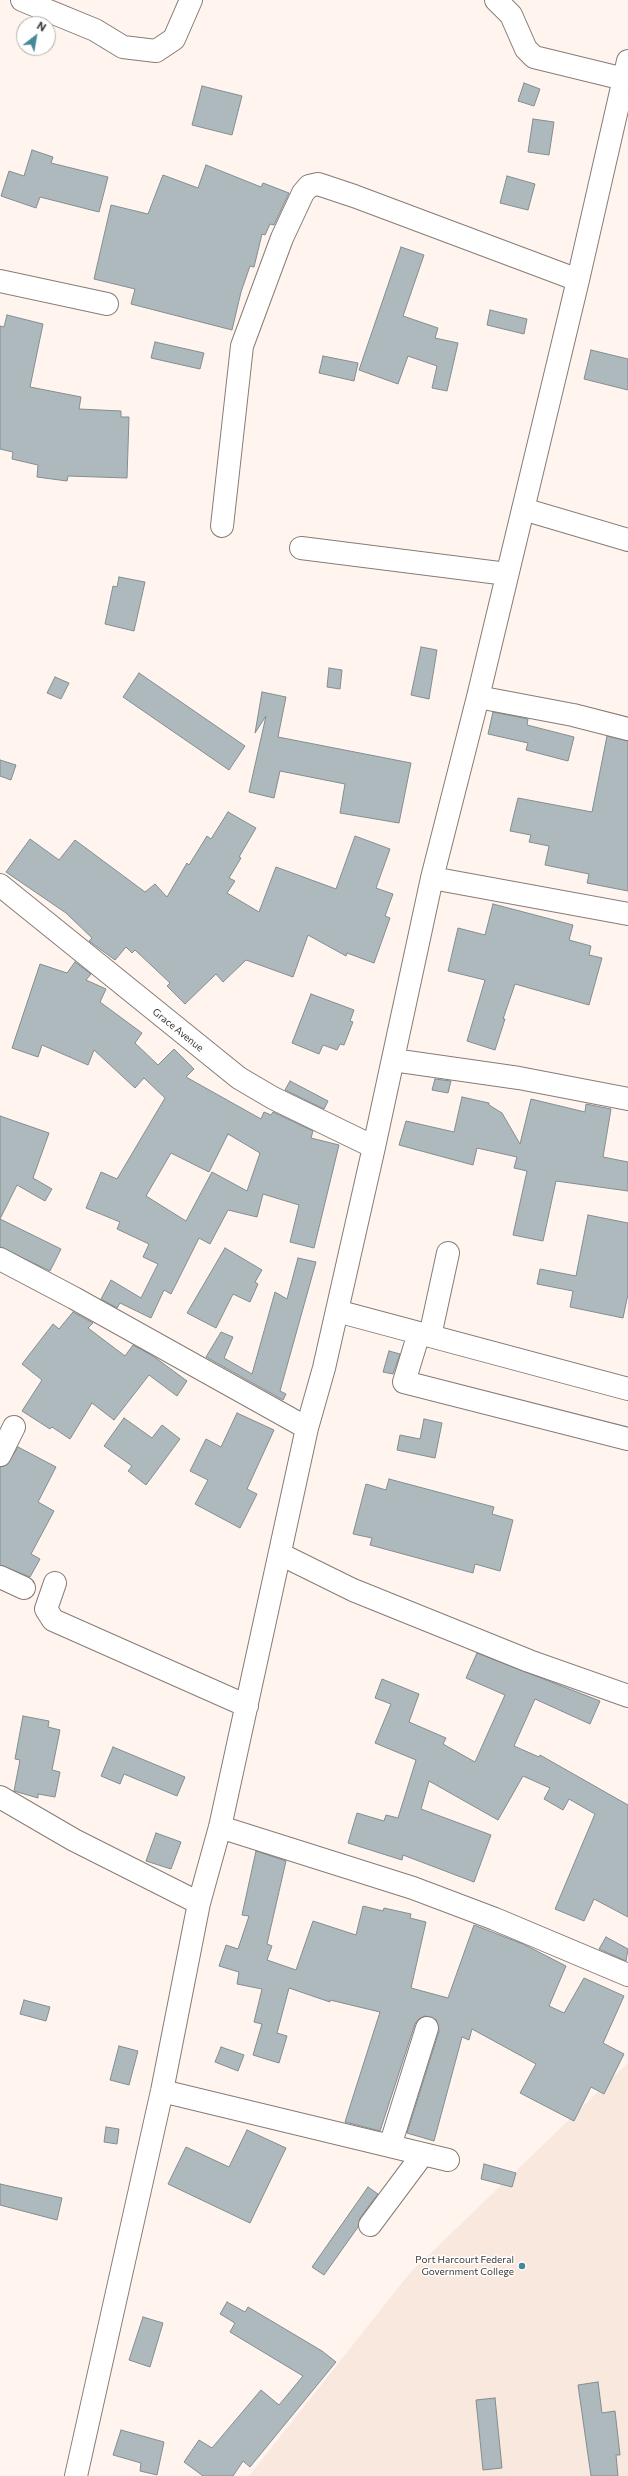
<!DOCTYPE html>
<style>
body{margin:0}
#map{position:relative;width:628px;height:2476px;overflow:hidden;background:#fff4ee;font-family:Commissioner,sans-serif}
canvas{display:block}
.north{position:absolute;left:16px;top:16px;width:40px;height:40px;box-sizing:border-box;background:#fff;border:1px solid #b1b0af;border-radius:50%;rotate:31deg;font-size:11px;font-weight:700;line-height:16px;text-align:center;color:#3d3937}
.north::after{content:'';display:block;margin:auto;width:14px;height:18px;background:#458998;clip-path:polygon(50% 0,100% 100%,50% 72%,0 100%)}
</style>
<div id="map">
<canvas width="628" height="2476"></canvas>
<div class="north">N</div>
</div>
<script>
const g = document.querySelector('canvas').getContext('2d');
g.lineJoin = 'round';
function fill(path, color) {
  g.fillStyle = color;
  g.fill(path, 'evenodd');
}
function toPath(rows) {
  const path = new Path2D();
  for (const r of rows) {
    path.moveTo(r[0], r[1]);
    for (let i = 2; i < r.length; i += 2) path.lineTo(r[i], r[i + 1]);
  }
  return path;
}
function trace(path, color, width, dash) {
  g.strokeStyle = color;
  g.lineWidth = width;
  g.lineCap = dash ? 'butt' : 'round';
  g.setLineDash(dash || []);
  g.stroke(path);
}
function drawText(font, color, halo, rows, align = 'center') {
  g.font = font + ' Commissioner,sans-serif';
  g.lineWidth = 3;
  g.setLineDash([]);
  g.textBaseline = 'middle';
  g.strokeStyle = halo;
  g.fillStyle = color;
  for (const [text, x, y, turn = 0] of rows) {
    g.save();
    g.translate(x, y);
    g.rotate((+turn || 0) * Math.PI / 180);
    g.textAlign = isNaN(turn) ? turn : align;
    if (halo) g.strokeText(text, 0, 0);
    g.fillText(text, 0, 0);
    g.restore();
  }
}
fill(toPath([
 [628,2063,628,2476,249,2476,409,2274]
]), '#f9e8dd');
const building = toPath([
 [524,83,540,89,534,106,518,101,524,83],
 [202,86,242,96,232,135,192,125,202,86],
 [533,119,554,122,549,155,528,152,533,119],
 [32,150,53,157,51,163,108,177,99,212,40,197,36,208,1,196,9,171,24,176,32,150],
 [206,165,261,187,263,183,289,193,274,225,270,224,265,235,262,234,254,267,250,266,241,292,232,330,131,304,135,289,94,279,111,205,148,214,163,175,198,188,206,165],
 [507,176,535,184,528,210,500,203,507,176],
 [401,247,424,255,403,316,438,328,435,338,458,343,447,391,432,388,437,366,408,356,398,384,359,370,401,247],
 [490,310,527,319,524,334,487,325,490,310],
 [7,315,43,324,30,387,81,397,79,409,121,411,121,417,129,417,127,478,68,476,67,481,37,477,38,465,12,459,13,452,0,449,0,326,4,327,7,315],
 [155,342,204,353,200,369,151,358,155,342],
 [591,350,628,359,628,390,584,379,591,350],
 [323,356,358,363,354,381,319,373,323,356],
 [119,577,145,582,134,631,105,624,113,586,117,587,119,577],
 [421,647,437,650,429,699,411,695,421,647],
 [329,668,342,670,340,689,327,687,329,668],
 [139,673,245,746,229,770,123,697,139,673],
 [55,677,69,683,61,699,47,693,55,677],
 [262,692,286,697,278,737,411,763,399,823,340,813,345,784,280,771,274,798,249,792,266,716,255,733,262,692],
 [493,712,528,719,527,725,574,737,568,761,526,750,528,743,488,734,493,712],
 [607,736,628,741,628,891,587,883,589,874,545,865,549,846,529,842,531,835,510,831,518,798,592,812,607,736],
 [0,760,16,765,11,780,0,776,0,760],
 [228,812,256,828,239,857,241,858,229,878,235,881,227,893,259,912,276,867,336,889,355,836,390,849,376,888,393,894,385,916,390,918,374,963,347,953,346,956,308,935,293,977,246,960,223,982,216,974,185,1004,167,986,170,983,135,950,132,953,126,947,115,960,89,941,92,938,66,913,6,872,30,839,59,860,75,840,145,892,155,884,167,897,187,863,189,865,207,836,211,839,228,812],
 [493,904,573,925,569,940,591,946,589,955,602,958,589,1005,515,984,503,1019,505,1019,495,1050,467,1041,485,980,448,971,458,928,485,935,493,904],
 [75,962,91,974,86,980,106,989,100,1002,142,1033,135,1043,158,1065,174,1049,194,1069,186,1077,261,1119,264,1112,271,1115,273,1112,313,1131,311,1138,339,1145,314,1248,290,1242,299,1205,263,1194,257,1217,228,1210,210,1244,199,1238,171,1294,164,1290,151,1318,120,1303,117,1308,101,1299,111,1280,141,1298,158,1264,143,1257,149,1244,117,1229,120,1222,86,1208,101,1172,117,1179,165,1098,144,1078,135,1088,94,1050,88,1065,42,1045,38,1057,12,1048,40,964,67,973,75,962],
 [228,1134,260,1153,247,1191,212,1172,186,1221,146,1196,171,1153,209,1172,228,1134],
 [311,994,354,1010,350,1021,353,1022,344,1045,340,1044,337,1050,323,1045,319,1054,292,1043,311,994],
 [435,1079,451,1081,448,1093,432,1090,435,1079],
 [290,1081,328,1101,324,1109,285,1090,290,1081],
 [462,1097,489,1103,489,1105,502,1113,520,1144,531,1099,585,1112,586,1104,611,1109,603,1157,628,1162,628,1191,556,1181,543,1241,513,1235,527,1171,514,1168,517,1157,477,1148,473,1165,399,1145,406,1121,454,1132,462,1097],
 [0,1116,49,1133,33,1178,52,1189,45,1201,17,1185,0,1219,61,1249,50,1271,0,1247,0,1116],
 [588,1215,628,1223,628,1294,623,1318,570,1307,573,1291,537,1284,540,1269,576,1276,588,1215],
 [225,1248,262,1270,255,1282,258,1284,250,1302,233,1294,216,1328,187,1313,225,1248],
 [298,1258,316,1262,280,1391,286,1394,283,1400,206,1357,221,1332,233,1337,224,1358,252,1374,275,1292,287,1299,298,1258],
 [73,1312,93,1323,88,1328,125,1356,133,1345,153,1356,187,1381,177,1396,149,1375,114,1420,92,1403,70,1439,52,1427,50,1429,22,1411,42,1380,22,1364,53,1324,59,1329,73,1312],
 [389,1351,400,1354,393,1374,383,1372,389,1351],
 [237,1413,274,1430,247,1489,257,1494,240,1528,195,1504,208,1480,190,1471,206,1439,221,1447,237,1413],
 [124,1418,152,1438,162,1425,180,1439,146,1485,128,1471,132,1466,104,1446,124,1418],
 [424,1419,442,1423,435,1458,397,1450,400,1435,420,1439,424,1419],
 [18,1447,56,1467,38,1502,54,1511,31,1554,40,1559,30,1577,0,1565,0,1467,7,1465,18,1447],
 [389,1479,494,1507,492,1514,513,1520,500,1571,475,1564,473,1573,370,1545,372,1538,353,1534,366,1484,386,1490,389,1479],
 [477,1653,600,1701,590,1724,535,1699,514,1746,539,1757,540,1755,628,1805,628,1917,594,1899,584,1921,555,1909,595,1814,569,1799,563,1810,544,1799,550,1788,523,1776,498,1820,429,1781,421,1809,491,1835,474,1882,403,1855,402,1860,348,1843,357,1813,384,1821,386,1815,398,1818,416,1760,375,1743,391,1704,375,1698,382,1679,419,1694,409,1722,446,1738,443,1744,475,1762,505,1695,466,1678,477,1653],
 [23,1716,49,1721,48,1727,60,1730,52,1770,60,1772,55,1797,38,1794,38,1798,14,1791,20,1760,15,1759,23,1716],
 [113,1747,185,1777,177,1796,124,1774,120,1784,101,1776,113,1747],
 [156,1833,181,1842,171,1869,146,1861,156,1833],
 [256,1851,286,1861,267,1944,272,1946,267,1960,296,1970,313,1921,356,1935,363,1906,383,1911,384,1908,411,1914,410,1918,426,1922,411,1988,448,1998,474,1925,523,1944,566,1966,549,2006,564,2013,584,1978,624,1996,603,2043,624,2054,604,2094,591,2087,574,2121,520,2093,536,2064,472,2029,469,2040,462,2037,434,2141,407,2133,439,2031,436,2020,425,2016,419,2019,415,2024,380,2131,345,2122,380,2012,330,2000,330,2002,289,1988,277,2033,287,2036,279,2063,253,2055,262,2024,254,2022,262,1989,237,1984,239,1972,219,1966,226,1945,238,1949,249,1916,242,1915,256,1851],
 [606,1937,628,1949,626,1961,599,1949,606,1937],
 [24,2000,50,2007,46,2021,20,2014,24,2000],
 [119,2046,138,2051,129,2085,110,2080,119,2046],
 [221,2047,244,2055,238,2071,215,2062,221,2047],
 [106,2127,119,2129,117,2144,104,2142,106,2127],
 [247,2130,286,2148,250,2223,168,2184,186,2147,229,2167,247,2130],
 [484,2164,516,2173,512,2187,481,2179,484,2164],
 [0,2184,62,2198,57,2220,0,2205,0,2184],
 [368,2187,378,2194,360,2218,358,2227,324,2275,312,2267,368,2187],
 [227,2302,245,2312,248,2307,322,2351,336,2362,250,2467,243,2461,233,2476,203,2476,184,2462,199,2440,212,2448,261,2390,279,2405,303,2376,230,2332,235,2323,220,2314,227,2302],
 [143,2317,163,2323,150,2367,129,2360,143,2317],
 [598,2382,602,2413,615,2411,620,2455,616,2455,618,2476,591,2476,578,2385,598,2382],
 [495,2398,502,2468,483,2470,476,2400,495,2398],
 [121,2430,164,2442,157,2475,140,2471,141,2463,113,2455,121,2430]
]);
fill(building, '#adb9bc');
trace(building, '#828e91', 1);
const minor = toPath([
 [22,0,95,30,123,47,156,51,174,39,191,0],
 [496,0,511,15,526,49,534,57,624,79],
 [0,281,107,304],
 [523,509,628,540],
 [222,526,242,346,282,238,303,193,309,186,318,184,354,196,578,280],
 [301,548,507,574],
 [478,697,573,715,628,729],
 [432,878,628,914],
 [0,885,239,1078,273,1098,374,1147],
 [393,1060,519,1078,628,1099],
 [0,1259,74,1298,307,1428],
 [337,1311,628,1389],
 [419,1333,404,1382,628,1439],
 [430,1336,448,1253],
 [0,1455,14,1427],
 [280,1554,353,1590,529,1661,628,1696],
 [0,1577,24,1588],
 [55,1583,46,1609,53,1620,247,1706],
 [0,1797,74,1840,199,1903],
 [220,1827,413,1888,495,1919,628,1975],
 [162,2091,448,2160],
 [390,2146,427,2028],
 [370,2225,423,2154],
 [76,2476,162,2091,199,1903,220,1827,307,1428,324,1368,374,1147,432,878,478,697,578,280,628,61]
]);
trace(minor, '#867c77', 24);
trace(minor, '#fff', 22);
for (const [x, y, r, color] of [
 [522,2266,4,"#458998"]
]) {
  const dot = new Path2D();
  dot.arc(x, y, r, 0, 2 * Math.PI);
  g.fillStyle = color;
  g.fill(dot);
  trace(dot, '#fff', 1.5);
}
drawText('10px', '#3d3937', '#fff', [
 ["Grace Avenue",178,1030,39]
]);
drawText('10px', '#3d3937', '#fff', [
 ["Port Harcourt Federal",514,2260],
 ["Government College",514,2272]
], 'right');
</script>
